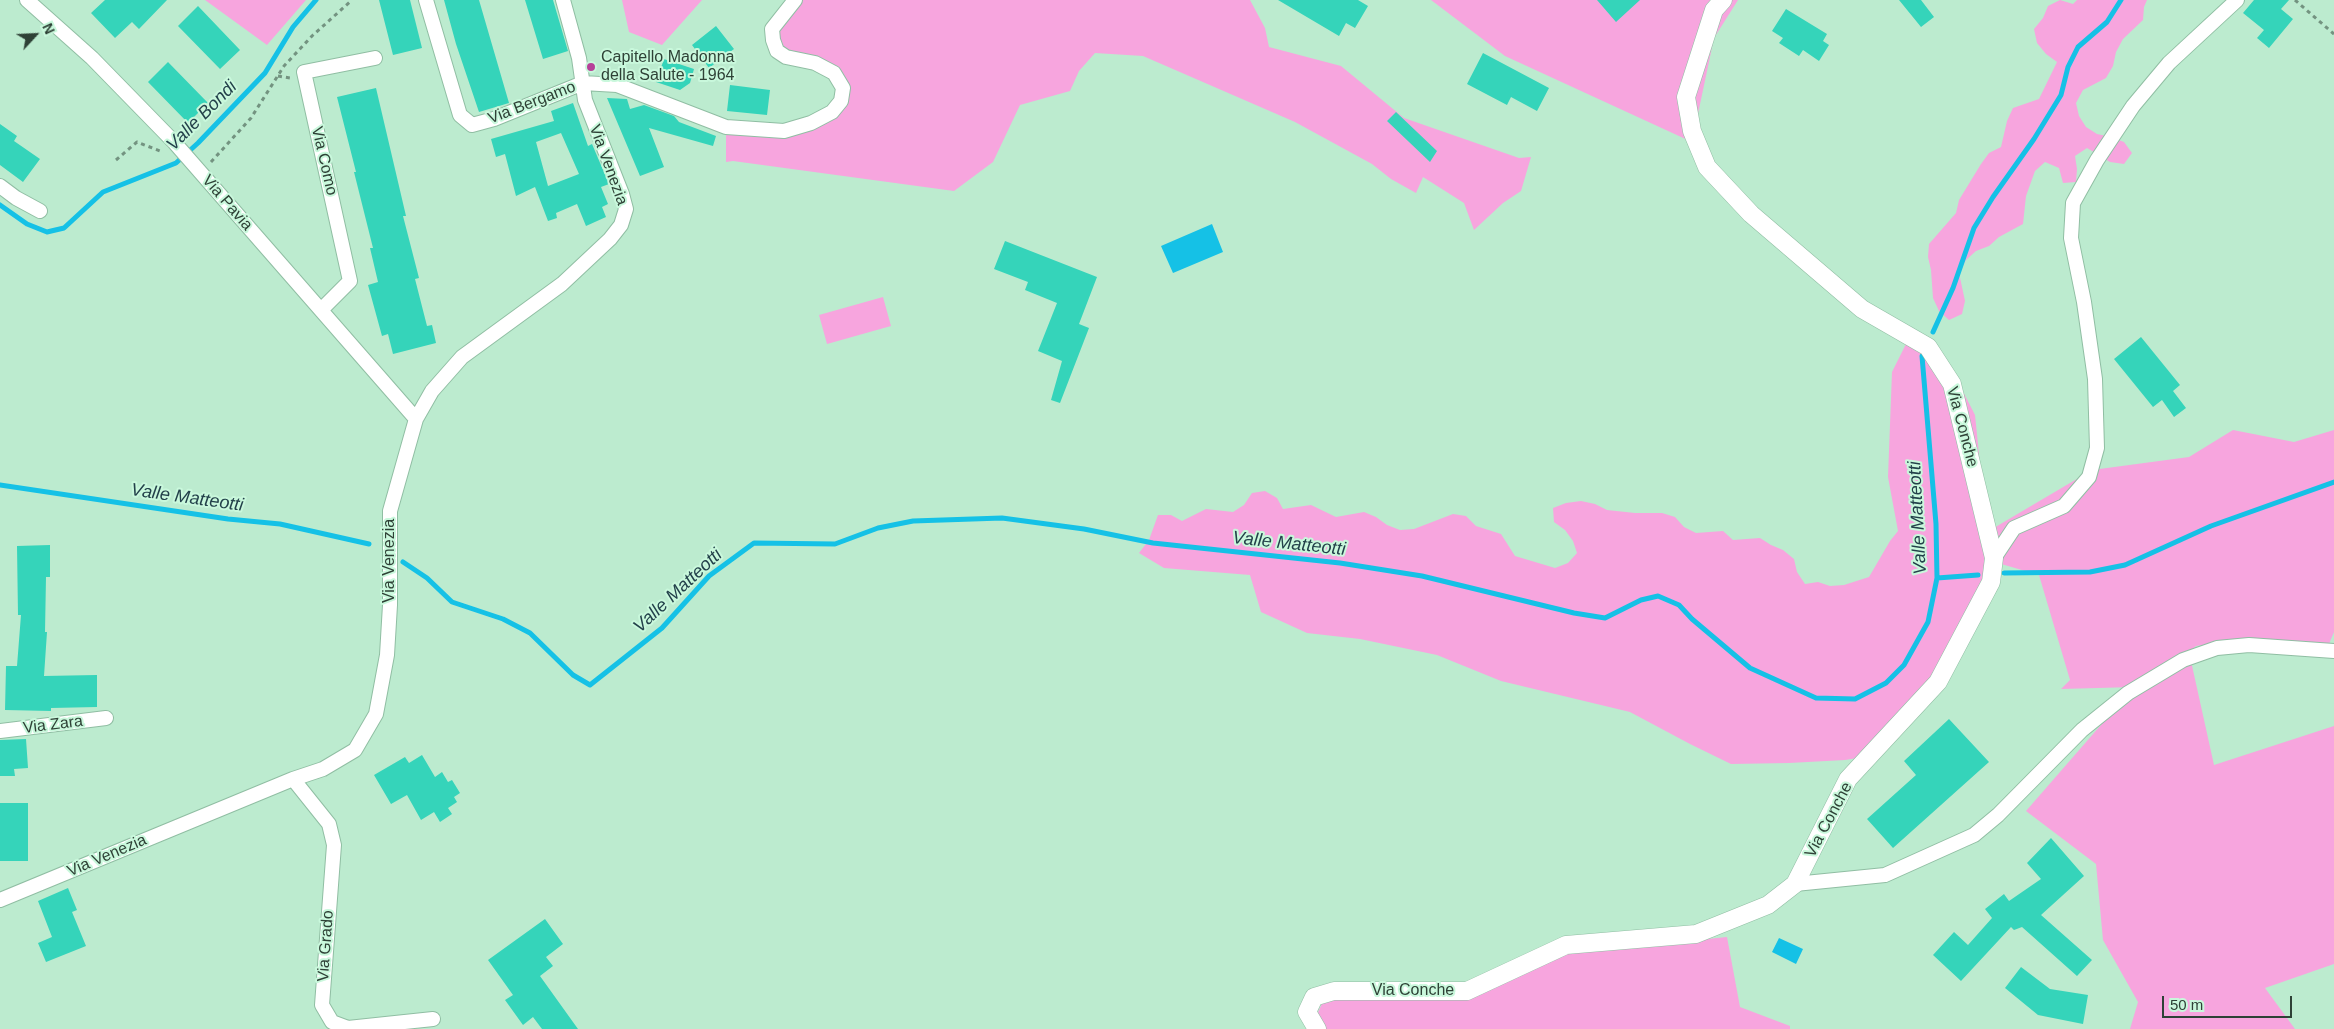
<!DOCTYPE html>
<style>
body{margin:0}
#map{position:relative;width:2334px;height:1029px;overflow:hidden;background:#bcebcf;font-family:Arial,sans-serif}
canvas{display:block}
.north{position:absolute;left:10px;top:10px;width:50px;height:50px;-webkit-text-stroke:4px #c9f8dc;paint-order:stroke;rotate:65deg;font-size:14px;font-weight:700;line-height:20px;text-align:center;color:#2e4136}
.north::after{content:'';display:block;margin:auto;width:18px;height:22px;background:#2e4136;clip-path:polygon(50% 0,100% 100%,50% 72%,0 100%)}
.scale{position:absolute;left:2162px;top:996px;width:130px;height:22px;box-sizing:border-box;border:2px solid #2e4136;border-top:0;padding-left:6px;font-size:15px;line-height:18px;white-space:nowrap;color:#2e4136;-webkit-text-stroke:4px #c9f8dc;paint-order:stroke}
</style>
<div id="map">
<canvas width="2334" height="1029"></canvas>
<div class="north">N</div>
<div class="scale">50 m</div>
</div>
<script>
const g = document.querySelector('canvas').getContext('2d');
g.lineJoin = 'round';
function fill(path, color) {
  g.fillStyle = color;
  g.fill(path, 'evenodd');
}
function toPath(rows) {
  const path = new Path2D();
  for (const r of rows) {
    path.moveTo(r[0], r[1]);
    for (let i = 2; i < r.length; i += 2) path.lineTo(r[i], r[i + 1]);
  }
  return path;
}
function trace(path, color, width, dash) {
  g.strokeStyle = color;
  g.lineWidth = width;
  g.lineCap = dash ? 'butt' : 'round';
  g.setLineDash(dash || []);
  g.stroke(path);
}
function drawText(font, color, halo, rows, align = 'center') {
  g.font = font + ' Arial,sans-serif';
  g.lineWidth = 4;
  g.setLineDash([]);
  g.textBaseline = 'middle';
  g.strokeStyle = halo;
  g.fillStyle = color;
  for (const [text, x, y, turn = 0] of rows) {
    g.save();
    g.translate(x, y);
    g.rotate((+turn || 0) * Math.PI / 180);
    g.textAlign = isNaN(turn) ? turn : align;
    if (halo) g.strokeText(text, 0, 0);
    g.fillText(text, 0, 0);
    g.restore();
  }
}
fill(toPath([
 [205,0,306,0,267,45],
 [622,0,702,0,662,45,629,32],
 [795,0,1250,0,1265,28,1269,47,1341,66,1404,118,1519,158,1531,157,1521,191,1503,203,1474,230,1464,203,1423,177,1416,193,1391,179,1372,164,1295,122,1143,56,1095,53,1079,71,1070,91,1020,105,993,162,954,191,733,161,726,162,726,127,784,131,841,101,834,73,786,57,773,40],
 [1431,0,1738,0,1714,38,1692,142,1505,56],
 [2060,0,2073,4,2077,0,2147,0,2144,7,2143,20,2123,39,2116,52,2113,66,2106,78,2083,90,2076,103,2079,116,2086,127,2097,134,2111,137,2124,142,2132,153,2124,164,2110,162,2087,148,2075,156,2077,169,2076,182,2063,183,2059,168,2045,162,2035,171,2026,196,2023,224,1999,237,1989,246,1976,251,1966,260,1959,273,1965,301,1962,314,1949,320,1939,311,1933,298,1931,270,1928,257,1929,244,1956,213,1959,200,1981,164,1989,153,2001,147,2007,121,2013,108,2039,99,2057,62,2046,54,2037,43,2034,29,2043,18,2048,6],
 [883,297,891,326,827,344,819,315],
 [1907,342,1949,364,1975,415,1987,532,2092,470,2189,457,2233,430,2294,442,2334,430,2334,632,2326,651,2229,641,2196,646,2189,652,2214,765,2334,726,2334,964,2265,988,2295,1029,2130,1029,2138,1002,2103,940,2096,864,2026,811,2134,687,2061,689,2070,680,2039,575,1991,561,1991,587,1883,754,1845,760,1789,763,1731,764,1690,744,1630,712,1501,681,1437,655,1360,639,1307,633,1261,612,1250,575,1164,568,1139,553,1149,540,1158,515,1171,515,1182,521,1206,509,1233,512,1244,505,1252,493,1265,491,1277,498,1283,509,1311,505,1336,517,1364,512,1376,517,1387,525,1400,530,1414,529,1453,514,1466,516,1476,526,1501,534,1515,556,1555,568,1568,563,1577,553,1573,541,1565,530,1554,522,1553,508,1566,503,1581,501,1595,504,1607,510,1635,513,1662,513,1675,517,1684,527,1696,533,1723,531,1733,540,1760,538,1771,545,1783,550,1794,559,1797,572,1805,584,1818,582,1830,586,1844,585,1869,577,1890,541,1898,531,1888,477,1892,372],
 [1727,937,1740,1007,1790,1026,1790,1029,1319,1029,1315,1019,1324,999,1452,990,1569,953]
]), '#f7a5de');
fill(toPath([
 [1212,224,1223,252,1173,273,1161,246],
 [1779,938,1803,949,1796,964,1772,952]
]), '#15c1e6');
trace(toPath([
 [0,205,27,224,47,232,64,228,103,192,176,163,198,143,265,73,293,27,316,0],
 [1933,332,1953,288,1974,228,1993,197,2034,139,2061,95,2068,67,2078,47,2107,22,2121,0],
 [0,485,228,519,280,524,369,544],
 [403,562,427,578,452,602,503,619,530,633,573,675,590,685,662,628,709,576,754,543,835,544,878,528,913,521,1002,518,1084,529,1153,543,1340,563,1422,576,1574,613,1605,618,1641,600,1658,596,1679,605,1692,619,1750,668,1816,698,1855,699,1886,683,1904,665,1928,622,1937,578,1936,524,1922,356],
 [2004,573,2090,572,2125,565,2211,526,2334,482],
 [1937,578,1978,575]
]), '#15c1e6', 5);
fill(toPath([
 [105,0,167,0,139,29,132,22,115,38,91,13],
 [379,0,410,0,422,48,393,55],
 [444,0,479,0,509,103,479,112,456,44],
 [525,0,553,0,568,51,543,59],
 [1278,0,1358,0,1368,6,1355,28,1346,23,1339,36],
 [1597,0,1640,0,1616,22],
 [1899,0,1921,0,1934,17,1921,27],
 [2254,0,2289,0,2281,9,2293,19,2269,48,2257,38,2264,30,2243,13],
 [198,6,240,50,220,69,178,26],
 [1786,9,1827,34,1823,41,1829,45,1819,61,1803,50,1799,56,1779,43,1783,38,1772,31],
 [716,26,734,49,709,68,692,45],
 [1483,53,1549,88,1537,111,1511,97,1507,105,1467,84],
 [664,59,694,69,690,83,680,90,656,82],
 [168,62,208,103,188,123,148,82],
 [730,85,770,90,767,115,727,111],
 [376,88,406,216,403,216,419,278,415,279,427,326,432,325,436,343,393,354,388,334,382,336,368,285,378,282,370,248,373,248,354,172,356,172,337,97],
 [607,98,627,99,630,109,644,105,674,116,679,122,716,136,713,146,649,128,664,167,640,176],
 [573,103,588,146,592,144,609,184,601,187,608,204,602,207,606,217,586,226,577,204,556,213,557,218,548,221,535,187,516,196,505,154,496,157,491,139,554,121,551,111],
 [561,133,579,174,548,186,536,142],
 [1396,112,1437,151,1430,162,1387,121],
 [0,124,17,136,14,141,40,159,23,182,0,165],
 [1005,241,1097,277,1079,324,1089,328,1060,403,1051,400,1062,361,1038,351,1057,303,1025,290,1028,282,994,269],
 [2141,337,2180,385,2173,391,2186,408,2174,417,2162,400,2153,407,2114,359],
 [50,545,50,577,46,577,45,632,47,632,44,676,97,675,97,707,51,708,51,711,5,710,6,666,17,666,21,615,18,615,17,546],
 [1949,719,1989,762,1893,848,1867,819,1916,775,1904,761],
 [26,739,28,768,14,769,15,776,0,776,0,740],
 [422,755,435,777,442,772,448,782,452,780,460,793,454,797,457,802,448,808,452,814,440,822,434,812,421,820,407,795,391,804,374,775,405,757,409,763],
 [0,803,28,803,28,861,0,861],
 [2051,838,2084,876,2041,915,2092,960,2077,976,2022,927,2014,930,2011,927,1961,981,1933,955,1954,932,1968,945,1992,918,1985,909,2004,894,2009,901,2041,879,2027,863],
 [68,888,77,910,72,912,86,946,46,962,38,943,52,937,38,901],
 [545,919,563,944,546,957,553,966,540,976,578,1029,542,1029,533,1017,523,1025,505,1000,513,995,488,960],
 [2021,967,2050,989,2088,995,2083,1024,2038,1015,2005,988]
]), '#35d4ba');
const minor = toPath([
 [27,0,92,58,174,142,416,419],
 [426,0,460,115,472,125,494,119,583,83,617,85,726,127,784,131,811,123,832,112,841,101,843,88,834,73,815,63,786,57,777,51,773,40,772,29,795,0],
 [0,186,16,198,40,211],
 [321,310,350,281,304,72,375,58],
 [1994,558,2014,528,2064,506,2089,477,2097,448,2095,379,2084,302,2071,238,2073,203,2097,160,2133,106,2169,63,2237,0],
 [0,731,106,718],
 [293,779,329,824,334,845,322,1005,332,1022,348,1028,433,1019],
 [1795,884,1885,875,1974,835,1998,815,2082,730,2128,693,2183,660,2217,648,2249,645,2334,651],
 [0,900,293,779,323,769,355,750,376,714,387,655,390,605,390,511,416,419,432,391,462,357,562,284,610,239,621,225,626,209,622,194,585,100,579,58,563,0]
]);
const tertiary = toPath([
 [1317,1029,1307,1012,1314,997,1334,991,1467,991,1566,945,1696,934,1768,905,1795,884,1848,779,1938,682,1991,582,1994,558,1952,384,1928,347,1862,309,1751,214,1707,167,1692,131,1686,97,1714,10,1723,0]
]);
trace(minor, '#90bea3', 16);
trace(tertiary, '#90bea3', 19);
trace(toPath([
 [2295,0,2334,34],
 [278,76,290,78],
 [116,160,137,142,160,151],
 [211,162,251,118,284,66,312,36,352,0]
]), '#739380', 3, [4, 4]);
trace(minor, '#fff', 14);
trace(tertiary, '#fff', 18);
for (const [x, y, r, color] of [
 [591,67,5,"#b64199"]
]) {
  const dot = new Path2D();
  dot.arc(x, y, r, 0, 2 * Math.PI);
  g.fillStyle = color;
  g.fill(dot);
  trace(dot, '#c9f8dc', 2);
}
drawText('16px', '#2e4136', '#c9f8dc', [
 ["Capitello Madonna",601,58],
 ["della Salute - 1964",601,76]
], 'left');
drawText('16px', '#2e4136', '#c9f8dc', [
 ["Via Bergamo",532,103,-21],
 ["Via Como",324,161,77],
 ["Via Venezia",608,165,70],
 ["Via Pavia",227,203,49],
 ["Via Conche",1962,427,75],
 ["Via Venezia",390,561,-90],
 ["Via Zara",53,725,-7],
 ["Via Conche",1829,820,-62],
 ["Via Venezia",107,856,-23],
 ["Via Grado",326,946,-86],
 ["Via Conche",1413,991]
]);
drawText('italic 18px', '#23414a', '#c9f8dc', [
 ["Valle Bondi",202,116,-45],
 ["Valle Matteotti",187,498,8],
 ["Valle Matteotti",1918,518,-93],
 ["Valle Matteotti",1289,544,6],
 ["Valle Matteotti",678,591,-43]
]);
</script>
